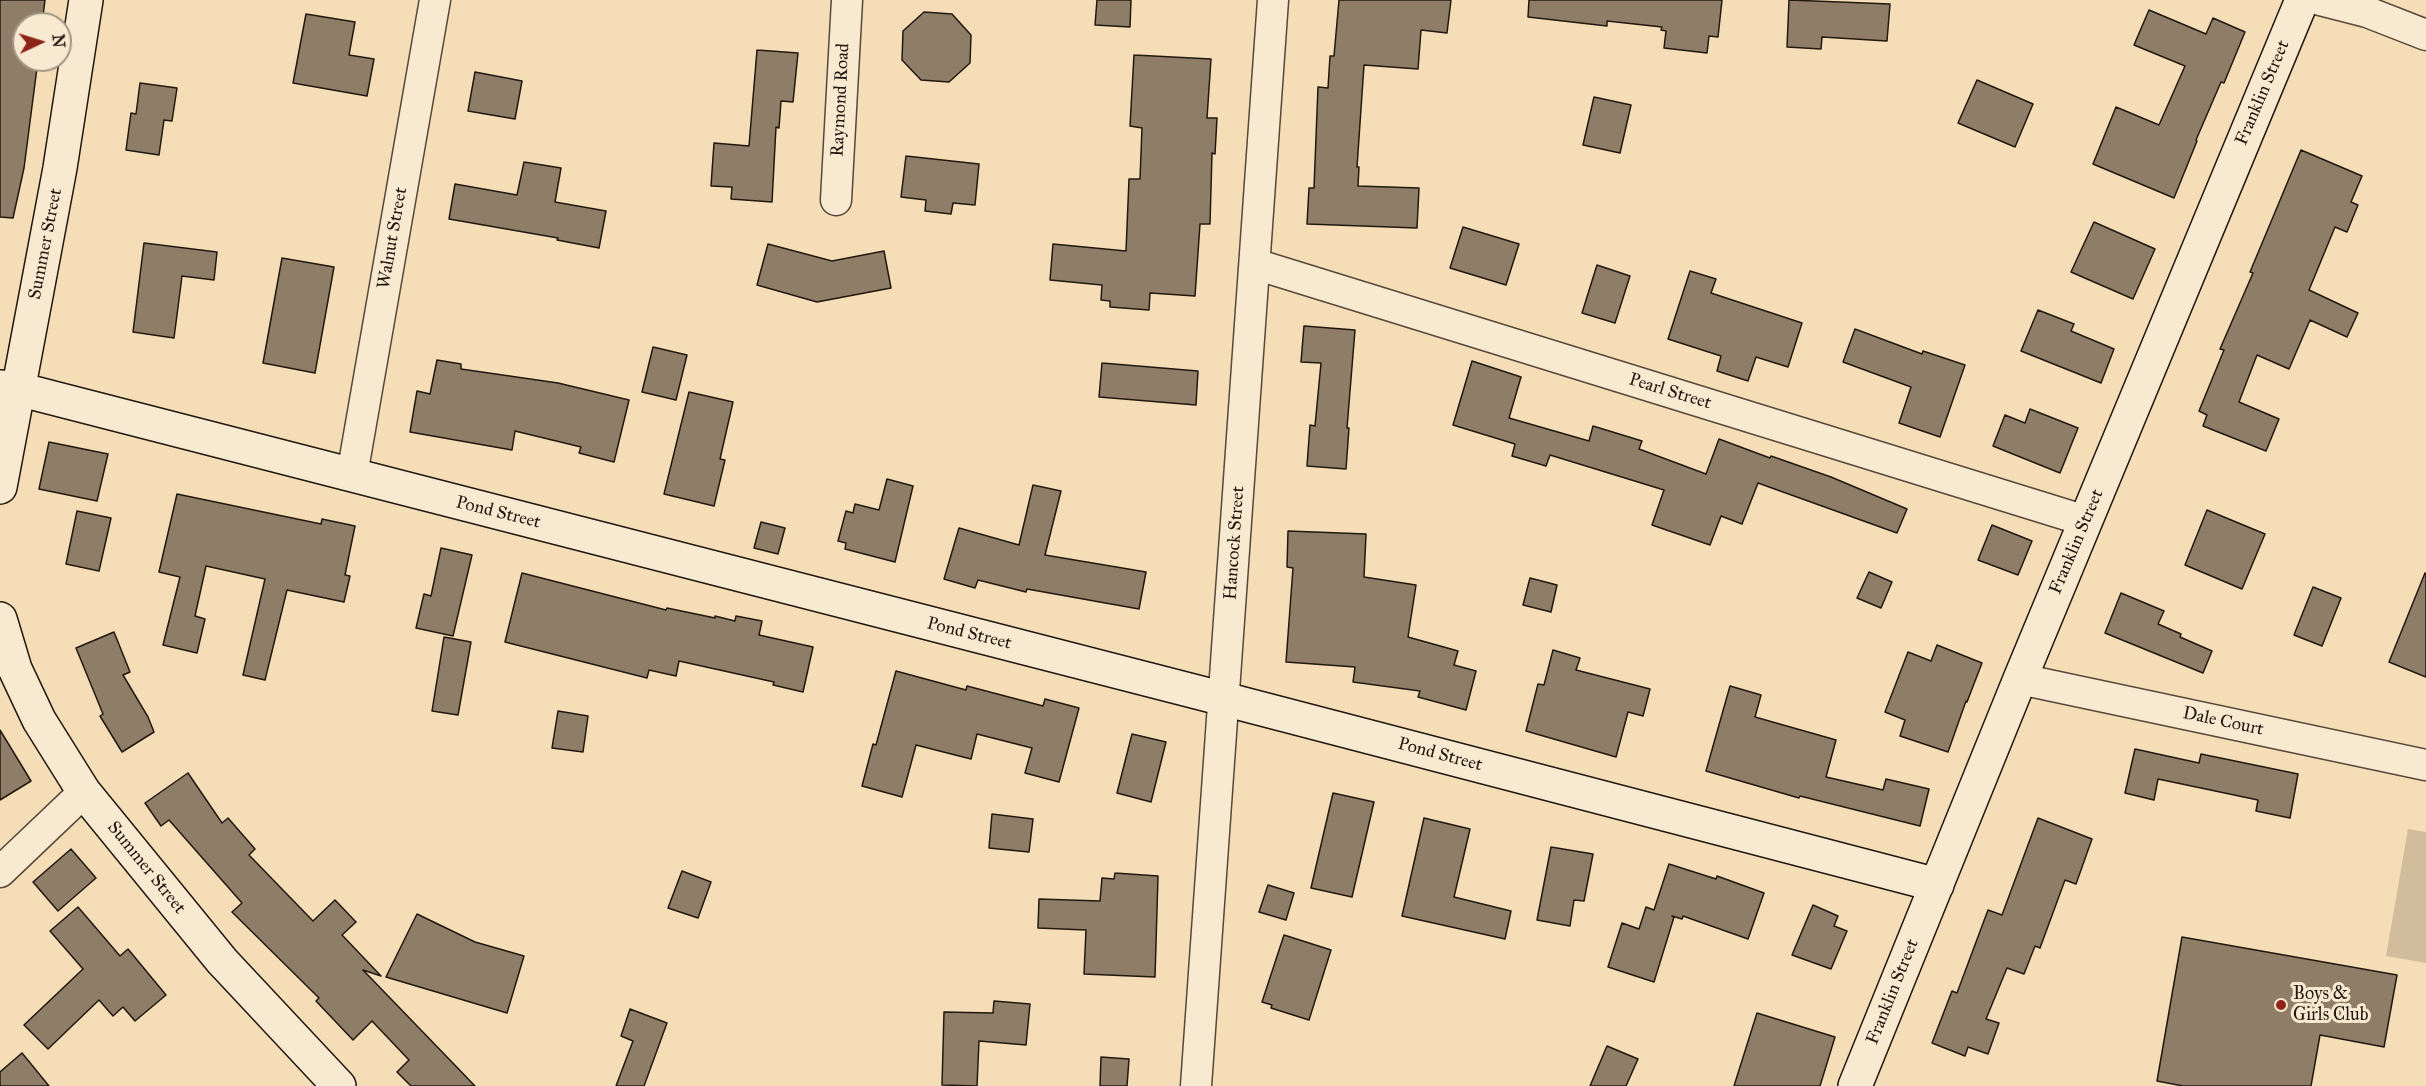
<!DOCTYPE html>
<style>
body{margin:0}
#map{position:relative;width:2426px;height:1086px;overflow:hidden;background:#f5ddb8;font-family:"IM FELL Great Primer",serif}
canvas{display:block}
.north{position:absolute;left:12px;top:12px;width:60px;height:60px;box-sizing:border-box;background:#f8e9d1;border:2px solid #a29583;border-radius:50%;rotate:86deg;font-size:16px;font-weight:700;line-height:24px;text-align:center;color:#21180f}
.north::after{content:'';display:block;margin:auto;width:21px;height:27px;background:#8f2418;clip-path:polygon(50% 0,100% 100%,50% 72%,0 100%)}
</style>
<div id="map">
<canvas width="2426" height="1086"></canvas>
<div class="north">N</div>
</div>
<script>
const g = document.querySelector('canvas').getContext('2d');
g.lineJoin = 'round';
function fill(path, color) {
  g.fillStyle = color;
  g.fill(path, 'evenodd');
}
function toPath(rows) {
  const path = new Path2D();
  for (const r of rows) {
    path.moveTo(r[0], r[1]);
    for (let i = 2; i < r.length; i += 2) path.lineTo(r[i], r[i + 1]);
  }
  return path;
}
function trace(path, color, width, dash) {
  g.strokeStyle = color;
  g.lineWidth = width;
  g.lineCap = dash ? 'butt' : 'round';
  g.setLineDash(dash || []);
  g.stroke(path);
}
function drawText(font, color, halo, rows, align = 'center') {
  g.font = font + ' "IM FELL Great Primer",serif';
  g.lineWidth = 6;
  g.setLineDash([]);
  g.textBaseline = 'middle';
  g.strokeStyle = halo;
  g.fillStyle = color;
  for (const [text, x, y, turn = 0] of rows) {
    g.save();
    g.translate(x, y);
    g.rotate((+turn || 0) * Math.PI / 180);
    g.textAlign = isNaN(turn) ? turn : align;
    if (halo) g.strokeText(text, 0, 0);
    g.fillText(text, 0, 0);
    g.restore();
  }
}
fill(toPath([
 [2408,829,2426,832,2426,963,2386,956]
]), '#d1bc9b');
const building = toPath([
 [0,0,45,0,42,24,24,24,24,60,38,60,24,168,13,218,0,217,0,0],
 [1097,0,1131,0,1130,27,1095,25,1097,0],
 [1339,0,1451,0,1447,33,1421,30,1418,69,1364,65,1357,167,1359,167,1358,186,1419,188,1417,228,1307,224,1309,188,1314,188,1318,87,1328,88,1330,56,1334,56,1339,0],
 [1529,0,1722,0,1718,37,1709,36,1707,53,1664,48,1666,31,1661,30,1662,27,1607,21,1607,26,1528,17,1529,0],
 [1789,0,1890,4,1887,41,1822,37,1821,49,1787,47,1789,0],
 [2149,10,2206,34,2213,18,2245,32,2224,83,2221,82,2196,140,2197,141,2174,198,2093,164,2116,107,2159,125,2185,66,2134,45,2149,10],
 [924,12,952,14,971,35,970,63,949,82,921,80,902,60,903,31,924,12],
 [306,14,355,22,349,55,374,59,367,96,293,83,306,14],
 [757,50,798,53,793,102,781,101,779,128,776,127,772,202,731,199,732,187,711,186,714,143,749,146,757,50],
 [1134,55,1211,59,1207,118,1217,118,1215,154,1212,153,1210,224,1200,224,1195,296,1150,293,1149,310,1110,307,1110,301,1101,300,1102,285,1050,280,1053,244,1126,251,1129,179,1140,179,1142,128,1130,126,1134,55],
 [475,72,522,81,515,119,468,111,475,72],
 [1977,80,2033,104,2015,147,1958,123,1977,80],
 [140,83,177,88,172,121,164,120,159,155,126,150,131,113,136,114,140,83],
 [1594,97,1631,105,1620,153,1583,145,1594,97],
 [2301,150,2362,176,2351,202,2358,205,2347,232,2335,227,2309,290,2358,313,2347,337,2310,320,2289,369,2257,355,2239,402,2279,419,2266,451,2203,426,2207,415,2199,411,2224,350,2220,349,2253,273,2250,272,2301,150],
 [906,156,979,164,975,205,953,203,951,214,925,211,926,200,901,197,906,156],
 [524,162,561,168,555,202,606,211,599,248,557,240,558,238,449,219,455,184,517,195,524,162],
 [2094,222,2155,249,2133,299,2071,272,2094,222],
 [1463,227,1519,244,1506,285,1450,268,1463,227],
 [144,243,217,252,214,280,182,276,174,338,133,332,144,243],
 [768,244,832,261,884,251,891,288,817,302,757,285,768,244],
 [282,258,334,267,315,373,263,363,282,258],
 [1597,265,1630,276,1615,323,1582,313,1597,265],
 [1690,271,1716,279,1711,293,1802,323,1788,367,1756,357,1748,381,1717,371,1721,356,1668,339,1690,271],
 [2038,310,2074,324,2071,331,2114,349,2101,383,2021,351,2038,310],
 [1304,326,1355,330,1347,428,1349,428,1346,469,1307,466,1310,425,1315,426,1321,363,1301,362,1304,326],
 [1855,329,1922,354,1923,351,1965,365,1940,437,1899,423,1911,387,1843,362,1855,329],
 [653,347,687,355,676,400,642,392,653,347],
 [437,360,461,364,461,369,558,383,629,400,614,462,579,453,581,447,515,431,512,450,410,432,417,391,430,394,437,360],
 [1472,361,1521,377,1509,418,1589,441,1593,426,1642,441,1639,449,1706,474,1719,439,1770,458,1771,456,1831,477,1907,509,1897,533,1758,483,1742,524,1721,516,1710,545,1652,525,1664,490,1550,455,1546,466,1512,456,1515,444,1453,425,1472,361],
 [1102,363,1198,371,1196,405,1099,397,1102,363],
 [689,392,733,402,720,459,725,460,714,506,664,494,689,392],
 [2030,409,2078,428,2060,473,1993,446,2005,415,2025,423,2030,409],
 [49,442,108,454,97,501,39,489,49,442],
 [887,479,913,486,895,562,845,549,846,543,838,541,846,511,853,513,855,504,879,510,887,479],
 [1033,485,1061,491,1045,555,1146,572,1139,609,1027,589,1026,592,978,580,975,588,944,579,959,528,1019,545,1033,485],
 [177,494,321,524,322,519,355,526,345,575,350,576,344,602,287,590,265,680,243,675,265,579,206,566,195,616,205,619,197,653,163,645,180,577,159,572,177,494],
 [2207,510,2265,534,2242,589,2185,565,2207,510],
 [77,511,111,518,99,571,66,564,77,511],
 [761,522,785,528,778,554,754,548,761,522],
 [1992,525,2032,541,2018,575,1978,560,1992,525],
 [1288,531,1366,534,1364,577,1416,585,1408,637,1458,651,1454,665,1476,671,1466,710,1418,697,1420,691,1353,682,1355,667,1286,662,1293,568,1287,567,1288,531],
 [441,548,472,555,453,636,416,628,424,594,431,596,441,548],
 [1869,572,1892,582,1881,608,1857,598,1869,572],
 [522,573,666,610,667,608,715,618,715,616,735,621,736,616,762,621,759,635,813,647,803,692,773,685,774,682,679,661,676,676,649,670,647,678,505,642,522,573],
 [2425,573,2426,573,2426,677,2389,662,2425,573],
 [1530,578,1557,585,1551,612,1523,605,1530,578],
 [2313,587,2341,598,2322,646,2294,635,2313,587],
 [2121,593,2164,611,2158,624,2181,634,2180,637,2212,651,2203,673,2105,633,2121,593],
 [114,632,130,672,123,675,148,717,154,732,122,752,100,716,103,714,76,648,114,632],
 [444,637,471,642,458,715,432,711,444,637],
 [1937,645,1982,663,1967,702,1966,701,1948,752,1900,736,1905,720,1885,712,1908,652,1931,661,1937,645],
 [1553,650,1580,658,1576,670,1650,689,1643,716,1628,712,1616,757,1526,731,1538,684,1544,685,1553,650],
 [896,671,966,690,967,686,1043,706,1045,699,1079,708,1059,782,1025,773,1032,748,977,734,971,759,916,745,902,797,862,786,873,744,876,745,896,671],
 [1730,686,1761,695,1755,717,1836,740,1826,777,1883,790,1886,779,1929,789,1920,826,1800,796,1799,798,1706,771,1730,686],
 [558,711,588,716,583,752,552,748,558,711],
 [0,730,31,781,0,800,0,730],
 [1132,734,1166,742,1151,802,1117,793,1132,734],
 [2135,749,2199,763,2201,754,2298,774,2290,818,2256,811,2258,800,2158,779,2154,800,2125,793,2135,749],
 [188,773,222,823,228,818,255,849,249,855,313,921,335,900,356,922,342,935,381,976,363,970,475,1086,411,1086,397,1072,409,1060,372,1021,353,1040,316,1001,319,998,232,912,242,903,169,820,161,826,145,803,188,773],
 [1333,793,1374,802,1352,897,1311,888,1333,793],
 [992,814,1033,819,1029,852,989,848,992,814],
 [1424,818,1470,829,1454,897,1511,911,1505,939,1402,916,1424,818],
 [2038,818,2092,839,2076,884,2065,880,2040,948,2035,946,2024,974,2007,968,1986,1019,1999,1023,1988,1054,1968,1047,1965,1056,1932,1043,1952,991,1957,993,1988,910,2002,915,2038,818],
 [1551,847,1593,854,1584,901,1574,900,1570,926,1537,920,1551,847],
 [71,849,96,878,58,911,33,882,71,849],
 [1669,864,1716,879,1717,876,1764,893,1748,939,1683,916,1682,919,1672,916,1674,917,1654,982,1608,967,1622,923,1639,929,1646,907,1654,910,1669,864],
 [682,871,711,882,698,918,668,908,682,871],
 [1115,873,1158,876,1155,977,1084,974,1086,930,1038,928,1039,899,1100,901,1102,878,1114,879,1115,873],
 [1268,885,1294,893,1286,920,1259,912,1268,885],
 [1813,905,1838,916,1834,926,1847,931,1831,969,1792,955,1813,905],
 [78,907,120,956,128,949,166,995,135,1021,123,1007,113,1016,99,1000,48,1049,24,1025,83,969,50,931,78,907],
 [417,914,475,942,524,956,507,1013,386,977,417,914],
 [1284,935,1331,950,1309,1020,1271,1008,1272,1005,1262,1002,1284,935],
 [2182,937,2397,975,2384,1047,2320,1035,2311,1086,2183,1086,2157,1081,2182,937],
 [994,1001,1030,1004,1026,1045,979,1041,977,1086,942,1085,944,1012,993,1013,994,1001],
 [630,1009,667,1023,644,1086,616,1086,633,1041,621,1036,630,1009],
 [1757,1013,1835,1037,1820,1086,1734,1086,1757,1013],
 [1607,1046,1638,1059,1626,1086,1590,1086,1607,1046],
 [22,1053,49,1086,0,1086,0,1072,22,1053],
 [1101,1057,1129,1059,1127,1086,1100,1086,1101,1057]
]);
fill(building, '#8f7e67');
trace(building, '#21180f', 1.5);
const street = toPath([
 [2320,0,2367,12,2426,35],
 [836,200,847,0],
 [1255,264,2086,521],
 [352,475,435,0],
 [2020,679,2426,765],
 [0,872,84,792],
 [1196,1086,1273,0]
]);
const secondary = toPath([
 [0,387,18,389,1224,699,1937,885],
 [0,487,60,168,86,0],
 [0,619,15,669,39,720,84,792,222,961,339,1086],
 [1855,1086,2020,679,2302,0]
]);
trace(street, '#564939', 33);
trace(secondary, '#21180f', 36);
trace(street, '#f8e9d1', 30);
trace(secondary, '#f8e9d1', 33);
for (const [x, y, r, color] of [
 [2281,1005,6,"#8f2418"]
]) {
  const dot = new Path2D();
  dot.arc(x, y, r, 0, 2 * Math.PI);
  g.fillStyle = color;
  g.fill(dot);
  trace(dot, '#f8e9d1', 2);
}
drawText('18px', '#21180f', '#f8e9d1', [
 ["Franklin Street",2263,93,-67],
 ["Raymond Road",841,100,-87],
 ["Walnut Street",393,238,-80],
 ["Summer Street",46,244,-79],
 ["Pearl Street",1670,392,17],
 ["Pond Street",498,513,14],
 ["Franklin Street",2077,542,-67],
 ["Hancock Street",1235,543,-86],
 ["Pond Street",969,634,14],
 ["Dale Court",2223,722,12],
 ["Pond Street",1440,755,15],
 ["Summer Street",146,868,51],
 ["Franklin Street",1893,992,-68]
]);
drawText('18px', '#21180f', '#f8e9d1', [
 ["Boys &",2293,995],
 ["Girls Club",2293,1016]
], 'left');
</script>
